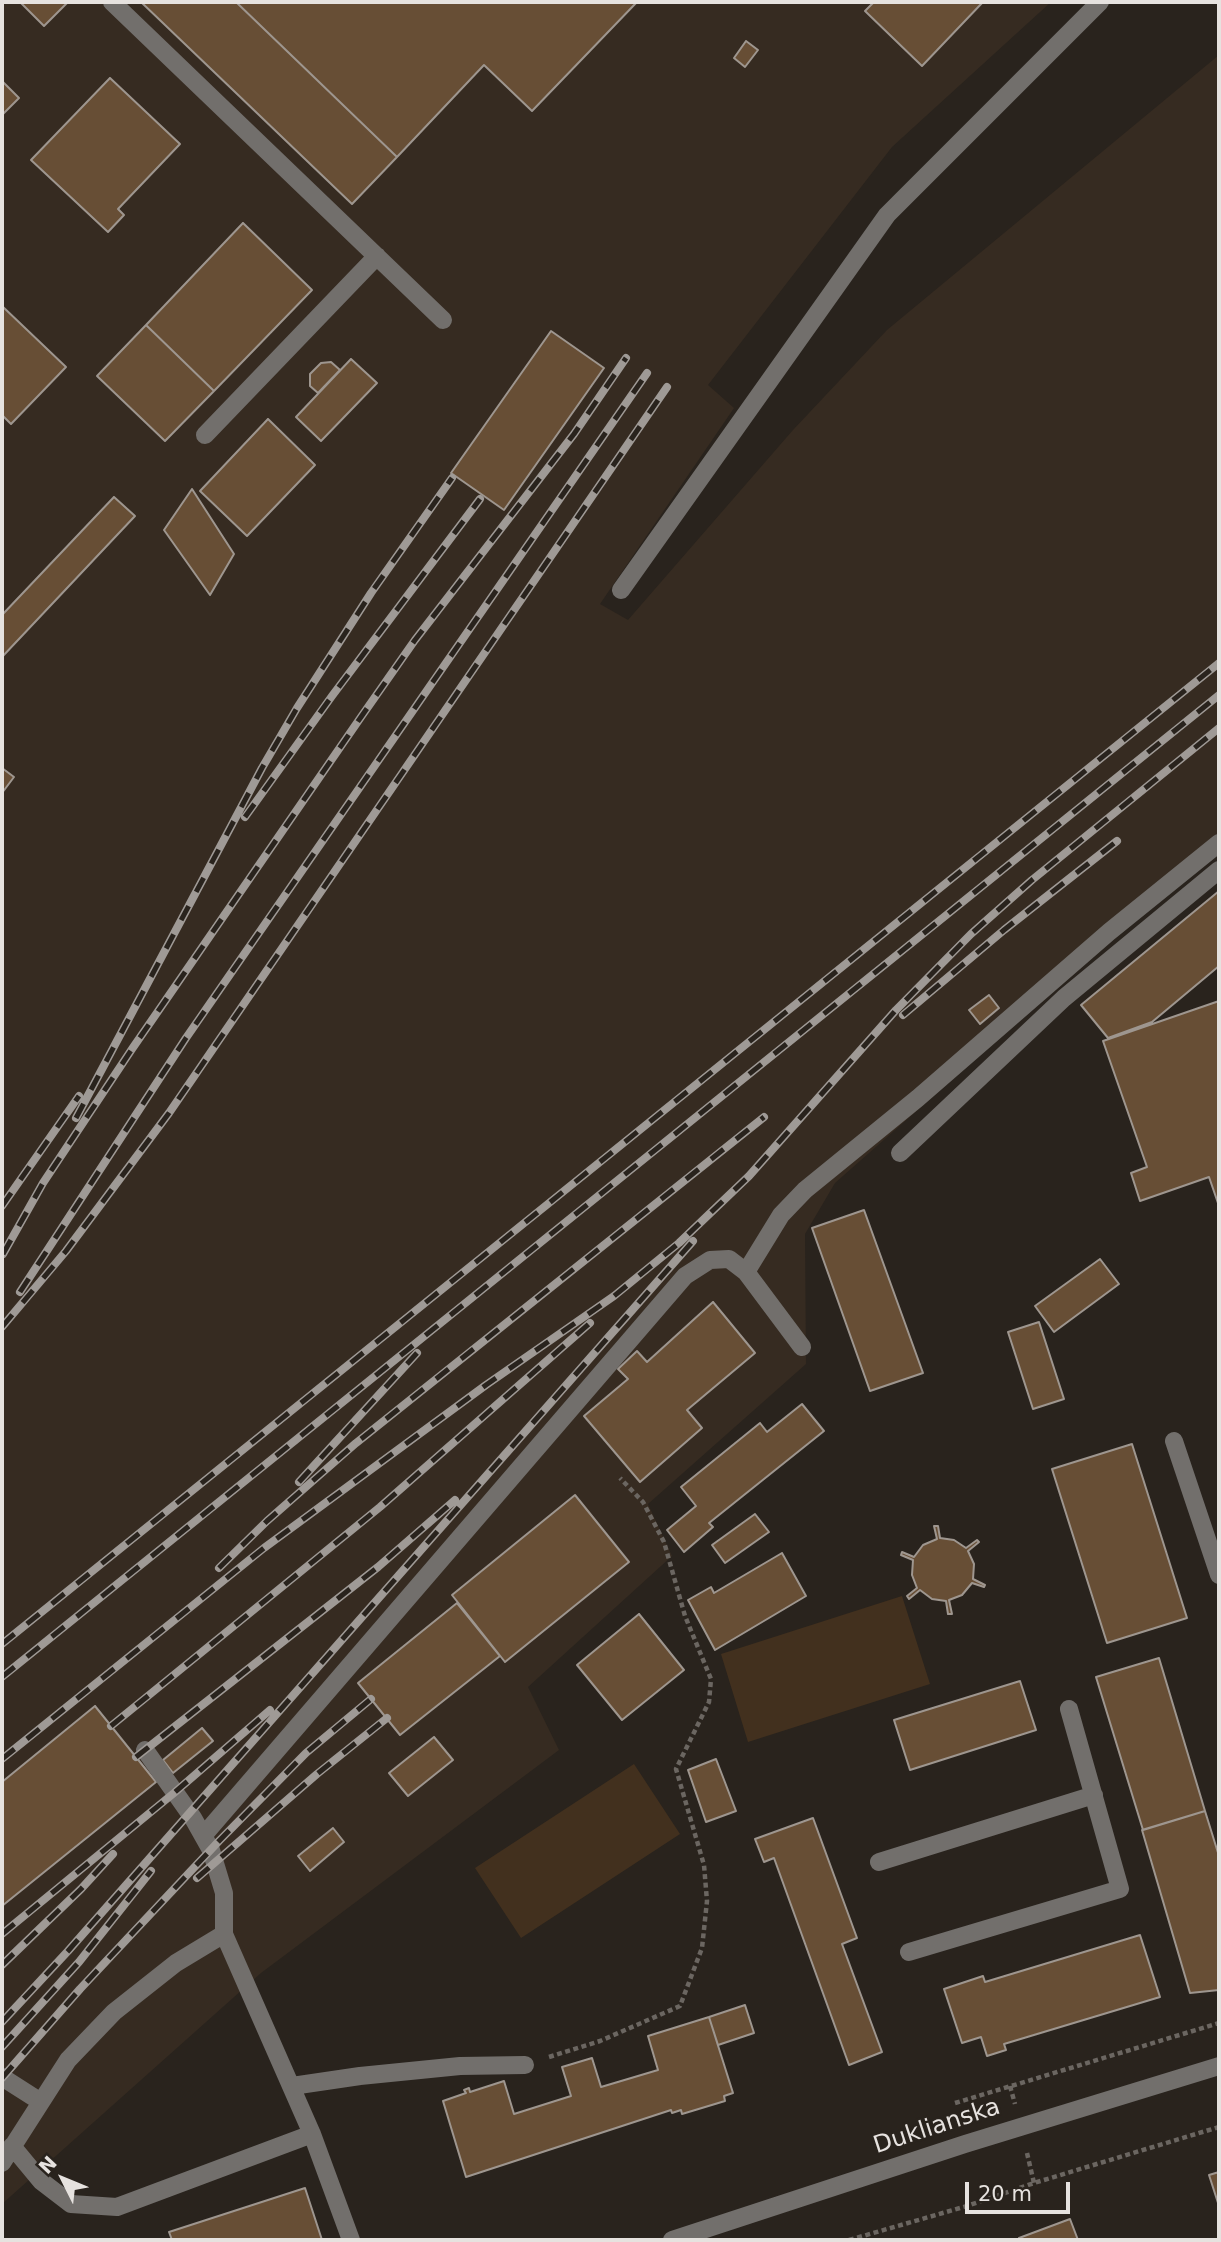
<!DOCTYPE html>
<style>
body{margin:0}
#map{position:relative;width:1221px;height:2242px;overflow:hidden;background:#29231d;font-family:"DejaVu Sans",sans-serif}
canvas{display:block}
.frame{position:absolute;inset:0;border:4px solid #e6e2df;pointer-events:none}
.north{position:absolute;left:28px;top:2144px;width:70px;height:70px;-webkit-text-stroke:5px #29231d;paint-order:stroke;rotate:313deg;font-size:19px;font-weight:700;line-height:28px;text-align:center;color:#e6e2df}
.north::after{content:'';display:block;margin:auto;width:24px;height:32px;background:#e6e2df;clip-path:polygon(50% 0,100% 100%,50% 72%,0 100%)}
.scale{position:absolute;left:965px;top:2182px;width:105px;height:32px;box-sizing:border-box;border:4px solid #e6e2df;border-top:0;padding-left:9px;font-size:21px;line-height:24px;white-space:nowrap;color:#e6e2df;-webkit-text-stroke:5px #29231d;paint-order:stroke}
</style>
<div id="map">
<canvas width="1221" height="2242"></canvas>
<div class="frame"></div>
<div class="north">N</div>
<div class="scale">20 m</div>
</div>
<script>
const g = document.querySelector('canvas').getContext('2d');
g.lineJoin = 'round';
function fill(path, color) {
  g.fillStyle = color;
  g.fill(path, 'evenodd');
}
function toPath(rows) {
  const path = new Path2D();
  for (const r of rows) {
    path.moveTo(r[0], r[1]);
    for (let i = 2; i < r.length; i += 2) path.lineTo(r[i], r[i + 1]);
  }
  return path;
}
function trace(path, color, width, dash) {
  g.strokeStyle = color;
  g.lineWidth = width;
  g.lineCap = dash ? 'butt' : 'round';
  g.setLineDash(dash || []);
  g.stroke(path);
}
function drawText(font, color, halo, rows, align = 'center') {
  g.font = font + ' "DejaVu Sans",sans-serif';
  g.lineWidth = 5;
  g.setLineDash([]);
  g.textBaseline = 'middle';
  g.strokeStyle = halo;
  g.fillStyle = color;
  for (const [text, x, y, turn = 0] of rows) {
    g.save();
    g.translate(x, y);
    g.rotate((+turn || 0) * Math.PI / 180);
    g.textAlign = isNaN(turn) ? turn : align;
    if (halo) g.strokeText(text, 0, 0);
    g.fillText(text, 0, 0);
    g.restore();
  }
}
fill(toPath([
 [2,2,1051,2,892,147,708,385,734,408,600,604,628,620,793,430,887,330,1219,55,1219,844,835,1183,805,1234,806,1364,648,1504,672,1556,528,1687,559,1750,261,1973,2,2204]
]), '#362b21');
fill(toPath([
 [902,1596,930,1684,748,1742,721,1654],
 [634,1764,680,1834,521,1938,475,1868]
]), '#42301e');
const building = toPath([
 [20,2,66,2,67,3,44,26,20,2],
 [141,2,236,2,397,157,352,204,141,2],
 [236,2,637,2,532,111,484,65,397,157,236,2],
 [874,2,983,2,922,66,865,11,874,2],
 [746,41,758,50,745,67,734,58,746,41],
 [110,78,180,144,118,209,124,215,108,232,31,160,110,78],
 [2,81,19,98,2,115,2,81],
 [243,223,312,290,214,391,146,325,243,223],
 [2,306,66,367,11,424,2,415,2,306],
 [146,325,214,391,165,441,97,376,146,325],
 [551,331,604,368,504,510,451,473,551,331],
 [351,359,377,383,321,441,296,417,351,359],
 [331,362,340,370,318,393,310,386,310,374,321,363,331,362],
 [268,419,315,465,247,536,200,491,268,419],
 [192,489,234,554,210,595,164,530,192,489],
 [114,497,135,516,2,657,2,615,114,497],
 [2,768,14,777,2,793,2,768],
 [1219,891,1219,966,1152,1022,1108,1038,1081,1005,1219,891],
 [989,995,999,1008,980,1024,969,1010,989,995],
 [1219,1001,1219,1206,1209,1177,1140,1201,1131,1173,1147,1167,1103,1041,1219,1001],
 [864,1210,923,1373,870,1391,812,1228,864,1210],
 [1100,1259,1119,1284,1054,1332,1035,1306,1100,1259],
 [713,1302,755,1353,687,1410,702,1428,640,1482,584,1416,628,1379,618,1369,637,1351,647,1362,713,1302],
 [1039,1322,1064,1399,1033,1409,1008,1332,1039,1322],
 [802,1404,824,1431,709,1523,713,1527,684,1552,667,1530,696,1506,681,1487,760,1423,767,1432,802,1404],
 [1132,1444,1187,1618,1107,1643,1052,1469,1132,1444],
 [575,1495,629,1562,505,1662,452,1595,575,1495],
 [755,1514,769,1532,725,1563,712,1545,755,1514],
 [934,1526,938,1526,940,1538,954,1540,966,1548,977,1540,979,1542,968,1551,974,1564,973,1579,985,1585,984,1587,972,1583,962,1595,949,1600,952,1614,948,1614,946,1601,932,1599,920,1590,909,1599,907,1596,917,1588,912,1575,913,1560,901,1555,902,1552,914,1557,923,1545,937,1539,934,1526],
 [782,1553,806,1596,715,1650,688,1600,711,1587,714,1593,782,1553],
 [457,1603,500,1656,400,1735,358,1683,457,1603],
 [639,1614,684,1670,622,1720,577,1665,639,1614],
 [1159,1658,1205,1811,1143,1830,1096,1677,1159,1658],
 [1020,1681,1036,1730,910,1770,894,1720,1020,1681],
 [95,1706,156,1782,2,1906,2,1782,95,1706],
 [202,1728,213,1741,173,1773,163,1760,202,1728],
 [434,1737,453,1760,408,1796,389,1773,434,1737],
 [716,1759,736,1811,706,1822,688,1770,716,1759],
 [1205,1811,1219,1856,1219,1990,1190,1993,1142,1830,1205,1811],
 [813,1818,857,1938,842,1944,882,2052,849,2065,774,1858,764,1862,755,1839,813,1818],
 [333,1828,344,1842,310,1871,298,1856,333,1828],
 [1140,1935,1160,1997,1004,2044,1006,2050,987,2056,981,2037,962,2043,944,1989,983,1976,985,1982,1140,1935],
 [745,2005,754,2033,718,2045,709,2017,745,2005],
 [709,2017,733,2093,724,2096,725,2101,682,2114,681,2110,672,2113,671,2110,466,2177,443,2101,466,2093,464,2090,469,2088,470,2092,504,2081,514,2114,571,2096,562,2067,592,2058,601,2087,658,2070,648,2036,709,2017],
 [1219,2172,1219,2206,1209,2175,1219,2172],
 [305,2188,322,2240,172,2240,169,2232,305,2188],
 [1070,2219,1078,2240,1020,2240,1019,2238,1070,2219]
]);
fill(building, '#674e35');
trace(building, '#9e968f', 2);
trace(toPath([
 [549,2057,600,2041,680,2006,702,1948,707,1901,704,1865,676,1769,709,1702,711,1679,685,1616,664,1542,643,1502,620,1478],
 [1010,2086,1015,2104],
 [955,2103,1219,2023],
 [1027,2153,1034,2183],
 [849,2240,967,2206,1034,2183,1219,2127]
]), '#6b6661', 4.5, [5, 3.5]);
trace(toPath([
 [112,2,443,320],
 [205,435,377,256],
 [621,590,887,215,1100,2],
 [900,1153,1064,998,1219,870],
 [746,1272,781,1215,805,1190,918,1098,1109,932,1219,843],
 [1174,1441,1219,1575],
 [145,1750,193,1818,211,1850,224,1893,224,1934,312,2134],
 [203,1836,685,1276,710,1260,729,1259,746,1272,802,1347],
 [879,1862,1094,1795],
 [909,1952,1120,1889,1069,1709],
 [2,2077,41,2102],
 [292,2086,360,2076,460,2066,525,2065],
 [12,2146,41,2181,71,2204,117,2207,312,2134,351,2240],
 [2,2163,68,2060,114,2012,176,1963,224,1934],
 [672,2240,965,2144,1219,2066]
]), '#726f6c', 18);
const rail = toPath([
 [245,817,332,696,480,499],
 [903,1015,1004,930,1117,841],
 [76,1118,262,768,297,708,371,593,452,478],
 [2,1206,79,1096],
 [3,1254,43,1183,132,1049,361,717,415,640,574,434,626,358],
 [20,1292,186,1038,647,373],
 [2,1327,66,1251,169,1113,667,387],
 [299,1482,417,1353],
 [219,1568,267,1521,356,1443,764,1117],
 [2,1644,1219,663],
 [2,1677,1219,695],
 [111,1726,380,1507,590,1323],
 [136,1757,378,1567,455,1500],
 [2,1759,264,1548,486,1385,614,1296,679,1243,749,1176,896,1010,971,934,1032,880,1219,728],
 [197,1878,317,1774,387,1718],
 [2,1934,174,1793,270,1710],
 [2,1965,81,1889,113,1854],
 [2,2022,68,1951,693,1241],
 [2,2047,79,1962,151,1871],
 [2,2078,80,1989,219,1841,306,1753,371,1699]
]);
trace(rail, '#9f9a96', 8);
trace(rail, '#29231d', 5, [16]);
drawText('24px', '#e6e2df', '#29231d', [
 ["Duklianska",937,2127,-18]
]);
</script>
